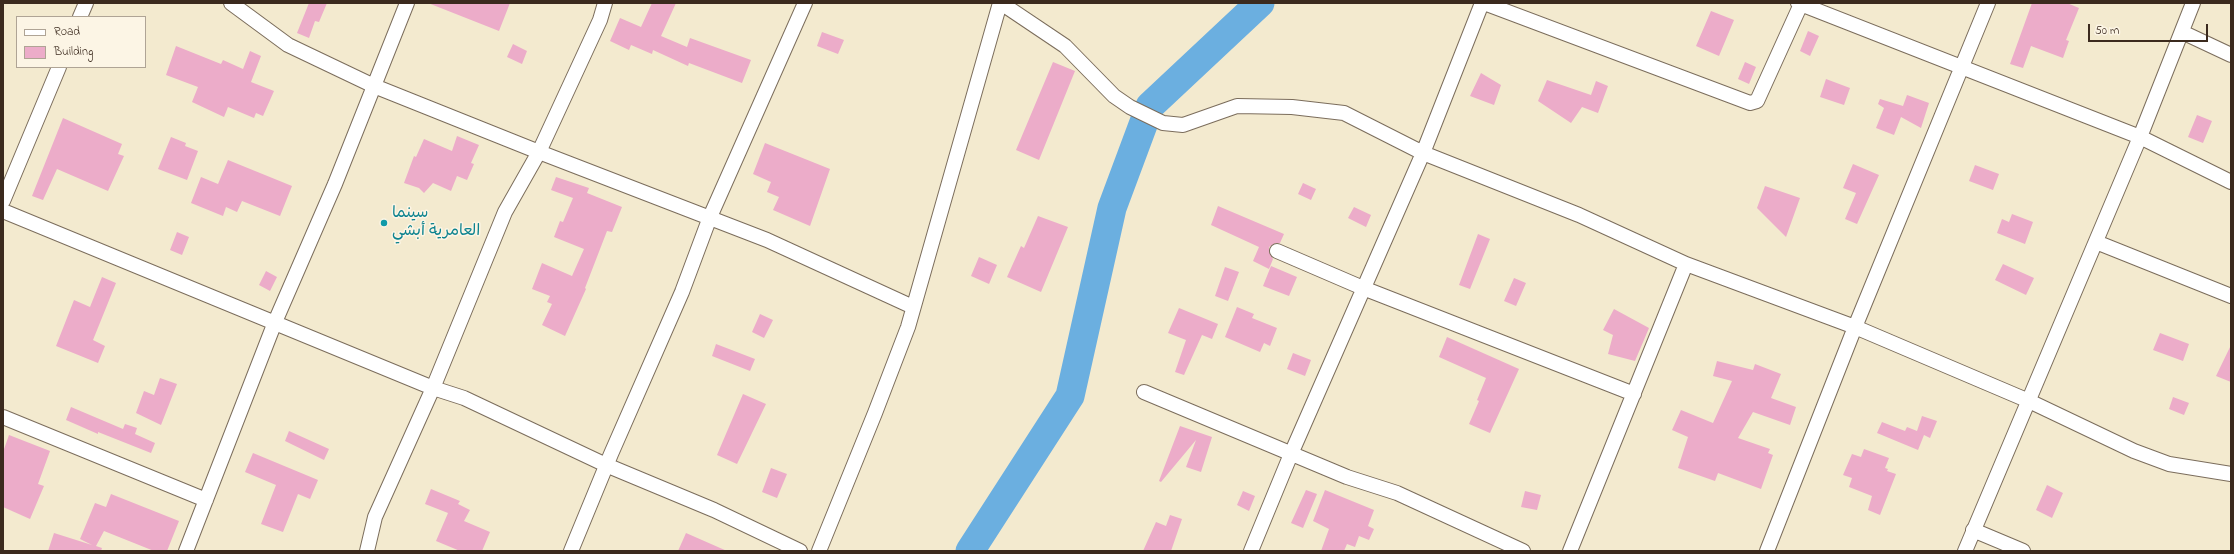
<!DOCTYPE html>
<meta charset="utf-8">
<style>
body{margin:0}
#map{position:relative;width:2234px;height:554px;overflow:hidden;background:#f3eacf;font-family:"Indie Flower",sans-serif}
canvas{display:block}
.frame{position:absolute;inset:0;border:4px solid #3b2a1e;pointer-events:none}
.legend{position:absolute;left:16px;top:16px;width:130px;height:52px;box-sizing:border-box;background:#fcf5e5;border:1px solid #afa495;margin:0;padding:5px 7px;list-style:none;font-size:12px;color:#3b2a1e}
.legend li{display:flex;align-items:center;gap:8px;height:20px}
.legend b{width:20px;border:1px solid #afa495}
.scale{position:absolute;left:2088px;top:24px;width:120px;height:18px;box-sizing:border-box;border:2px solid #3b2a1e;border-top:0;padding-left:5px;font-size:12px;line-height:14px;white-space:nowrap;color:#3b2a1e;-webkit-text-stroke:3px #fcf5e5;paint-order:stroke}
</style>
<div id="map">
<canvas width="2234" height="554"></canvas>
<div class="frame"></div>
<ul class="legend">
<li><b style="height:5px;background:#fff"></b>Road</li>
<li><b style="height:11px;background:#ecacc9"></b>Building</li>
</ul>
<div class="scale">50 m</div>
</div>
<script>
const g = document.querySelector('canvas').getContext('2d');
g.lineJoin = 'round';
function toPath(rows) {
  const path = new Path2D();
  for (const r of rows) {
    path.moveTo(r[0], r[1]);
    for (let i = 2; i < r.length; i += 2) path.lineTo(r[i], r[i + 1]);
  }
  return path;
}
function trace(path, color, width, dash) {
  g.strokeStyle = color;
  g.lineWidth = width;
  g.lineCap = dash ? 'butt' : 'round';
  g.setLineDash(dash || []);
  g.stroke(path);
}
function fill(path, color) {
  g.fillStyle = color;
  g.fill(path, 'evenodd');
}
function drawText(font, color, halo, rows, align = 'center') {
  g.font = font + ' "Indie Flower","Playpen Sans Arabic",sans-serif';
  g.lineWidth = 3;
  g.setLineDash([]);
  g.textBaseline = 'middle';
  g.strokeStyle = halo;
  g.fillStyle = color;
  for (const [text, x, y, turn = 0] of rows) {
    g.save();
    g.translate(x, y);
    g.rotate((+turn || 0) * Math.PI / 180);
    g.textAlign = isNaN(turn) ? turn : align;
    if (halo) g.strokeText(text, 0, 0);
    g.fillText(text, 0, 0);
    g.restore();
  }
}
trace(toPath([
 [970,551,1070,396,1112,208,1150,106,1260,3]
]), '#6bafe0', 29);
fill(toPath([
 [309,3,327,3,319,22,315,21,309,38,297,33],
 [428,3,510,3,499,31],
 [652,3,676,3,661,36,687,47,690,38,751,60,742,83,689,63,688,66,653,50,652,54,631,45,629,50,610,41,620,18,641,27],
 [2032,3,2067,3,2079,8,2066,40,2069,41,2063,58,2031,46,2023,68,2010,64],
 [1711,11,1734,20,1719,56,1696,46],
 [1808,31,1819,36,1810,56,1800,51],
 [822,32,844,40,838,54,817,46],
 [513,44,527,51,522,64,507,57],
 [176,46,221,64,223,60,243,69,250,51,261,56,251,82,274,91,263,116,256,113,254,118,228,107,224,117,192,102,198,87,166,75],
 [1053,62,1075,71,1039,160,1016,150],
 [1745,62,1756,67,1749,84,1738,79],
 [1481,73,1501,85,1494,105,1470,96],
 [1826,79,1850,88,1844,105,1820,97],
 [1547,80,1591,95,1596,81,1608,86,1598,113,1582,107,1571,123,1538,101],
 [1907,95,1929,103,1921,128,1901,117,1894,135,1876,128,1884,108,1878,104,1880,99,1903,106],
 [2197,115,2212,121,2203,143,2188,137],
 [63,118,122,144,118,154,124,156,108,191,57,169,43,200,32,196],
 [457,136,479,145,471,163,474,164,467,180,457,176,451,191,433,183,424,193,419,188,404,183,414,156,416,157,424,139,452,151],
 [171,137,186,143,185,146,198,151,187,180,158,169],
 [765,143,830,169,810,226,773,210,779,197,767,192,771,182,753,174],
 [228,160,292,186,280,216,242,201,237,212,226,207,223,216,191,203,201,177,218,184],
 [1853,164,1879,175,1857,224,1845,219,1856,193,1843,188],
 [1975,165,1999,174,1993,190,1969,181],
 [556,177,589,188,587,193,622,207,612,232,607,231,585,288,586,289,565,336,542,325,552,304,547,302,550,296,532,289,542,263,572,276,584,249,554,237,560,221,563,222,573,198,551,190],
 [1303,183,1316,189,1311,200,1298,194],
 [1765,186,1800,198,1786,237,1757,208],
 [1218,206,1284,234,1280,243,1276,243,1269,247,1269,252,1273,259,1269,269,1253,261,1259,247,1211,225],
 [1354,207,1371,215,1366,227,1348,218],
 [2012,214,2033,222,2025,244,1997,233,2002,219,2009,222],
 [1038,216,1068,227,1041,292,1007,277,1021,246,1024,248],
 [177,232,189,237,182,255,170,250],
 [1478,234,1490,239,1470,289,1459,285],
 [979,257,997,265,989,284,971,276],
 [2003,264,2034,278,2026,295,1995,280],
 [1271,266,1297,277,1289,296,1263,286],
 [1225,267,1239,272,1228,301,1215,296],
 [266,271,277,277,270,291,259,285],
 [102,277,116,283,93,340,105,346,98,363,56,346,74,300,90,307],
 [1514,278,1526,283,1516,306,1504,301],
 [1237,307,1254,314,1252,318,1277,328,1270,346,1264,343,1260,352,1225,337],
 [1179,308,1218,324,1212,339,1202,335,1184,375,1175,372,1186,340,1168,333],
 [1614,309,1649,328,1635,361,1608,354,1613,335,1603,330],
 [760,314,773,320,764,338,752,332],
 [2160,333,2189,344,2183,361,2153,350],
 [1447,337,1519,369,1490,433,1469,424,1479,401,1477,400,1486,378,1439,357],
 [716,344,755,359,750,371,712,356],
 [2231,345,2231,382,2216,376],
 [1293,353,1311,360,1305,376,1287,369],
 [1717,361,1753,370,1755,364,1781,374,1771,398,1796,407,1790,425,1753,412,1738,438,1770,449,1768,453,1773,455,1761,489,1718,473,1715,481,1678,468,1688,437,1672,430,1681,410,1713,423,1732,381,1713,376],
 [160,378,177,384,161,425,136,413,144,391,154,395],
 [743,394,766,404,737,464,717,455],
 [2173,397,2189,403,2184,415,2169,409],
 [71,407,123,429,125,424,137,428,135,434,155,443,151,453,98,432,98,434,66,420],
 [1922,416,1937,421,1930,438,1924,435,1918,450,1877,433,1882,422,1905,431,1907,427,1917,431],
 [1180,426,1212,437,1201,472,1186,467,1196,440,1161,482,1159,481],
 [289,431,329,449,324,460,285,441],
 [9,435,50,451,38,484,44,486,30,519,3,507,3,452],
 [1864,449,1889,458,1885,468,1888,469,1887,471,1896,474,1880,515,1868,510,1872,496,1849,487,1852,478,1843,475,1852,454,1861,457],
 [253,453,318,480,310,499,298,494,283,532,261,524,276,485,245,472],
 [771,468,787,474,777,498,762,492],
 [2047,485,2063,493,2052,518,2036,510],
 [431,489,460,501,458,504,470,510,464,521,490,532,482,551,460,551,436,541,448,513,425,504],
 [1306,490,1317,494,1303,528,1291,523],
 [1325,490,1374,510,1368,526,1374,529,1369,540,1359,536,1355,547,1347,544,1344,551,1321,551,1329,529,1313,521],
 [1243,491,1255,496,1249,511,1237,505],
 [1525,491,1541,495,1537,510,1521,507],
 [111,494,179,521,167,551,154,551,104,531,96,546,102,548,101,551,48,551,54,533,92,545,80,539,95,503,106,507],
 [1170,515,1182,519,1171,551,1143,551,1156,522,1166,526],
 [686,533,727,551,678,551]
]), '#ecacc9');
const minor = toPath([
 [231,3,288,45,374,86,539,152,767,240,913,307],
 [605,3,600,20,539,152,505,212,433,388,464,398,606,465,714,510,800,551],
 [1001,3,1065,46,1114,96,1130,107,1163,123,1183,125,1237,106,1292,107,1344,113,1423,153,1579,215,1686,264,1855,327,2029,401,2134,451,2169,464,2231,474],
 [1484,3,1750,103,1757,101,1801,4],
 [1798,3,2140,137,2231,182],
 [80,17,86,3],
 [2182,32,2231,55],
 [3,201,59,67],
 [3,211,433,388,375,517,367,551],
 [2096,242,2231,296],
 [1277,251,1363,288,1634,394],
 [1144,392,1347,477,1397,493,1523,551],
 [3,417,206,500],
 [1973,530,2023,551],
 [186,551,275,322,335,184,407,3],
 [571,551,611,454,682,292,710,217,805,3],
 [819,551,875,413,908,327,1000,3],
 [1251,551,1291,454,1423,153,1482,3],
 [1570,551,1686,264],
 [1767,551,1855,327,1988,3],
 [1965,551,2140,137,2193,3]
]);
trace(minor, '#7b6d5c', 16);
trace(minor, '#fff', 14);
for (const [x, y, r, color] of [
 [384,223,4,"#0f9aa8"]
]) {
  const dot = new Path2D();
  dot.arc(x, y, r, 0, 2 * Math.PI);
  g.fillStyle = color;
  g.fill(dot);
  trace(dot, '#fcf5e5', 1.5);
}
drawText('16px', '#0d838f', '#fcf5e5', [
 ["سينما",392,214],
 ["العامرية أبشي",392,232]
], 'left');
</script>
